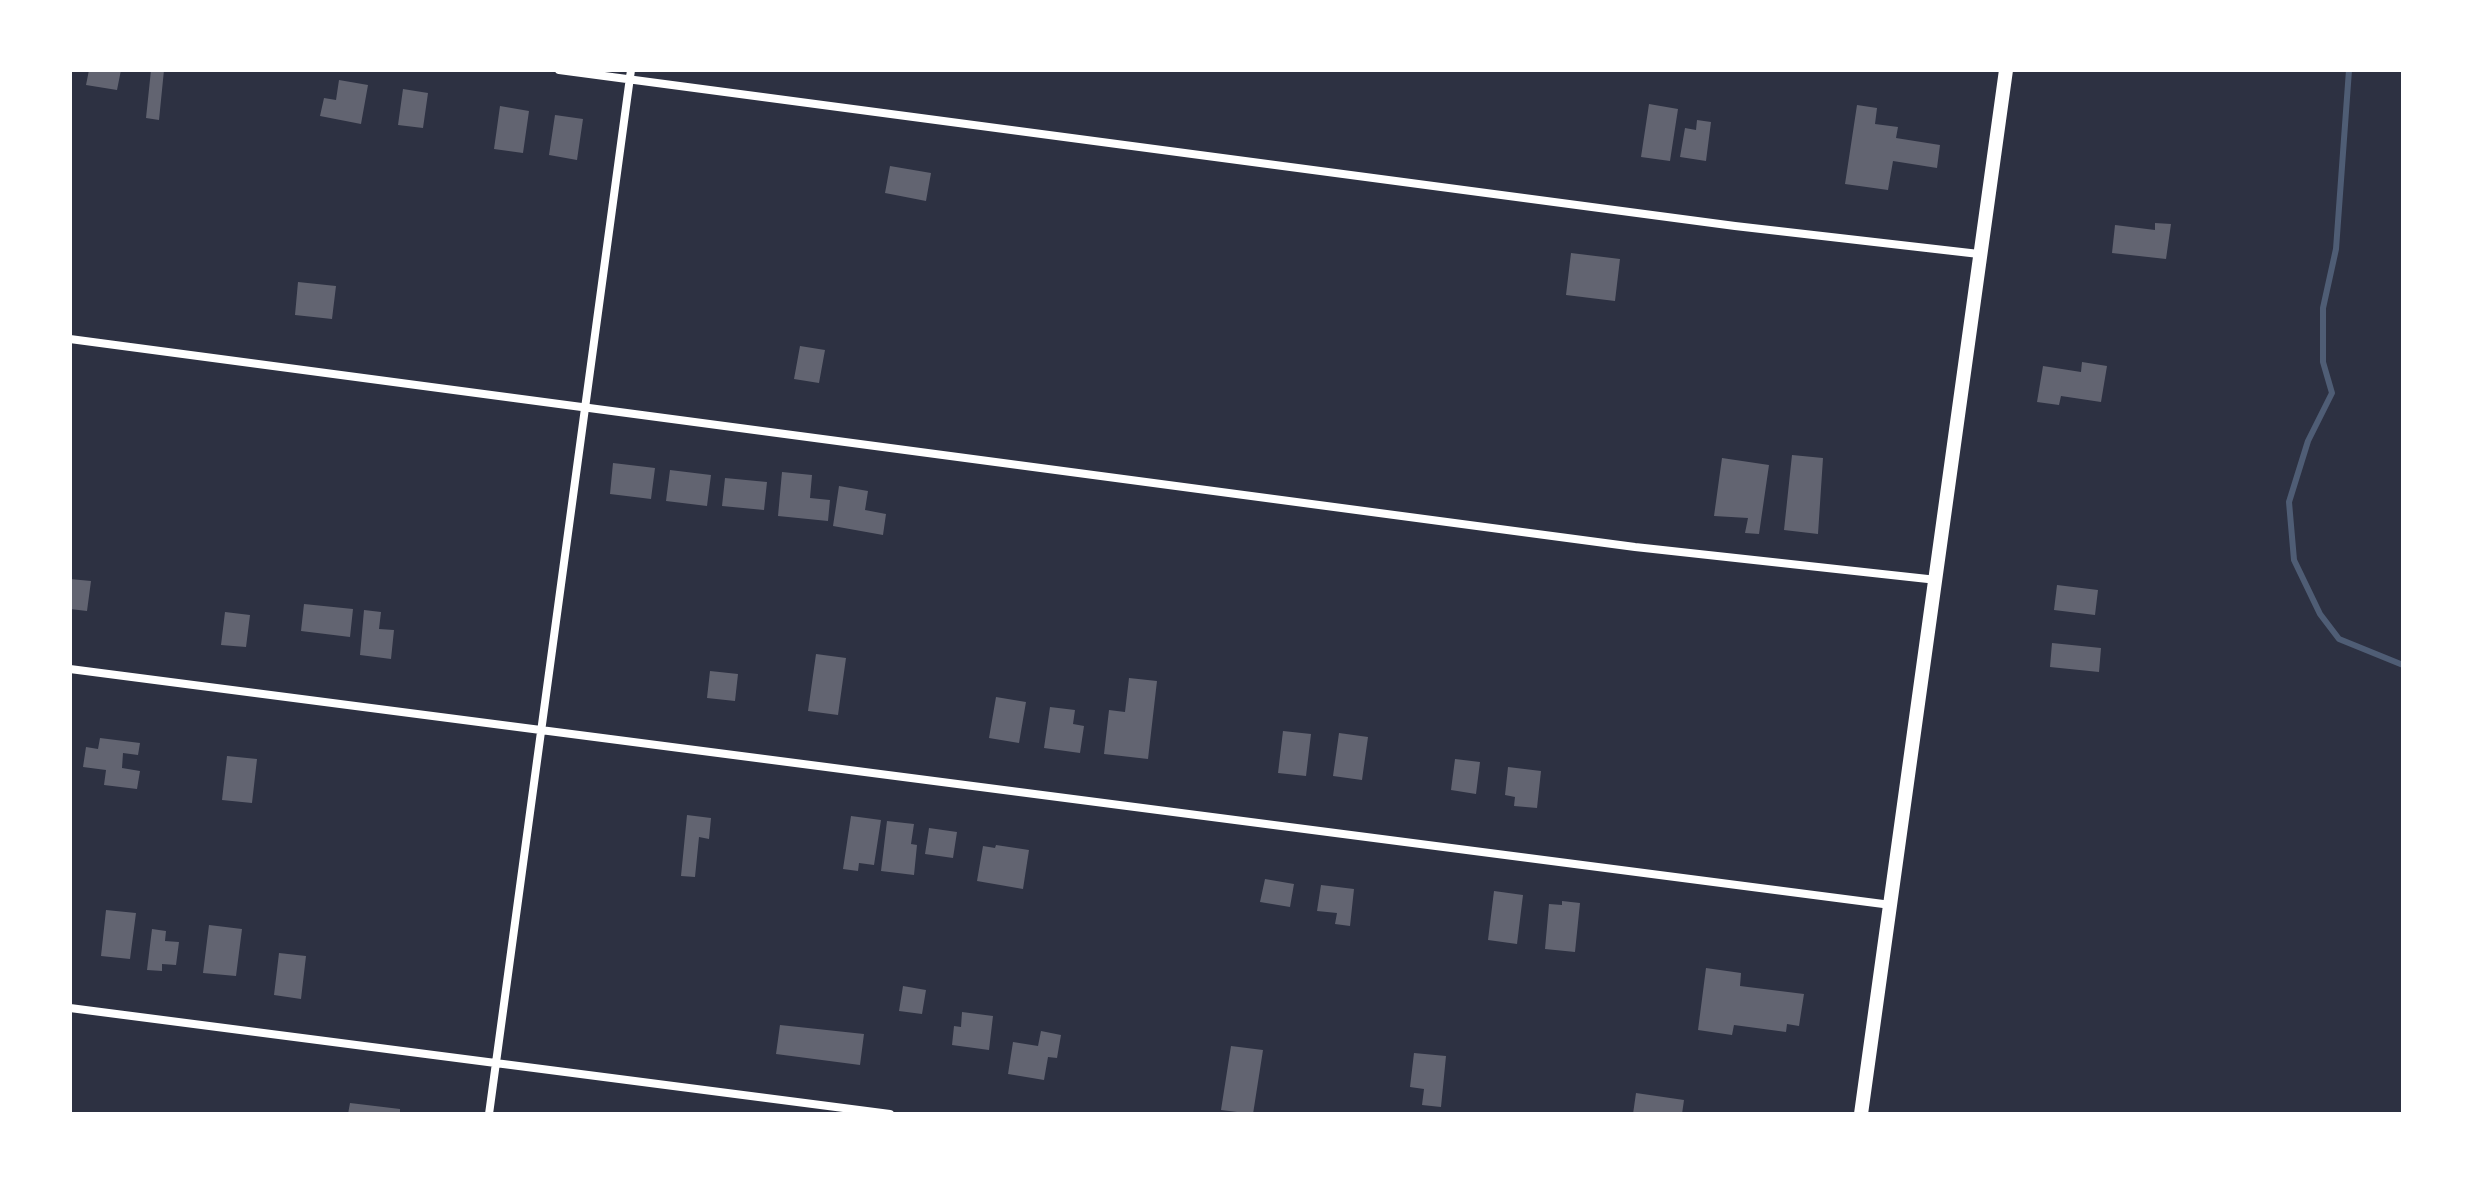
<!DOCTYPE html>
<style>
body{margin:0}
#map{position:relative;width:2473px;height:1184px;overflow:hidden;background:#2d3142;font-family:"Fira Sans",sans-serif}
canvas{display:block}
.frame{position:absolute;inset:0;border:72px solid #fff;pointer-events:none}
</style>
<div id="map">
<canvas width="2473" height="1184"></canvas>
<div class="frame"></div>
</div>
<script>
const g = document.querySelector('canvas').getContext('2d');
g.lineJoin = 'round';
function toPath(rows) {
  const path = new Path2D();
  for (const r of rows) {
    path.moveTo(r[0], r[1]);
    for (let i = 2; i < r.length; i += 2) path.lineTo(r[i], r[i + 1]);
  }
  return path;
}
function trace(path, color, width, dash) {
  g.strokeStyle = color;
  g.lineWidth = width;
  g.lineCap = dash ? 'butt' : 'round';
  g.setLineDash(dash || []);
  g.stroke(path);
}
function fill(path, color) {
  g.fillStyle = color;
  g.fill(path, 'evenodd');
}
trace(toPath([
 [2349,70,2336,249,2323,308,2323,362,2332,393,2308,441,2289,502,2294,560,2320,614,2339,639,2403,665]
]), '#4f5d75', 6);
fill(toPath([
 [89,70,121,70,117,90,86,85],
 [151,70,164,70,159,120,146,118],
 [339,80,368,85,361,124,320,116,324,98,336,100],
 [403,89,428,93,423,128,398,125],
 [1649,104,1678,109,1670,161,1641,157],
 [1857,105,1877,108,1875,124,1898,127,1896,138,1940,145,1937,168,1893,161,1888,190,1845,184],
 [500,106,529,111,523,153,494,149],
 [555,115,583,119,577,160,549,155],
 [1697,120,1711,122,1706,161,1680,157,1685,128,1696,130],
 [890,166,931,173,926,201,885,193],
 [2155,223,2171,224,2166,259,2112,253,2115,225,2155,230],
 [1571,253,1620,259,1615,301,1566,295],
 [298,282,336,286,332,319,295,315],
 [800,346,825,350,819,383,794,379],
 [2082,362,2107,366,2101,402,2061,396,2059,405,2037,402,2043,366,2081,372],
 [1792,455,1823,458,1818,534,1784,530],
 [1722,458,1769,465,1759,534,1745,533,1748,518,1714,516],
 [613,463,655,468,651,499,610,494],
 [670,470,711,475,707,506,666,501],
 [782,472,812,475,810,498,830,500,828,521,778,516],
 [725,478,767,482,764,510,722,506],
 [839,486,868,491,865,510,886,514,883,535,833,526],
 [70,579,91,581,87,611,70,609],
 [2057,585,2098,590,2095,615,2054,610],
 [304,604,353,609,350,637,301,631],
 [364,610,381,612,379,629,394,630,391,659,360,655],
 [225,612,250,615,246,647,221,645],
 [2052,643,2101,648,2099,672,2050,667],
 [816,654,846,658,838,715,808,711],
 [710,671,738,674,735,701,707,698],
 [1129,678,1157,681,1148,759,1104,754,1109,710,1125,712],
 [996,697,1026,702,1019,743,989,738],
 [1050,707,1075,710,1073,724,1084,726,1080,753,1044,748],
 [1283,731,1311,734,1306,776,1278,773],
 [1339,733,1368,737,1362,780,1333,776],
 [100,738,140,743,138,755,123,753,122,768,140,771,137,789,104,785,106,770,83,767,86,747,98,749],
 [227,756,257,759,252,803,222,800],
 [1455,759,1480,762,1476,794,1451,790],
 [1508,767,1541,771,1537,808,1514,806,1515,797,1505,795],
 [687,815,711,818,709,839,699,837,695,877,681,876],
 [851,816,881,820,874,865,859,863,858,871,843,869],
 [887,821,914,824,911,844,917,845,914,875,881,871],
 [929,828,957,832,953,858,925,854],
 [996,845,1029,850,1023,889,977,881,983,846,995,848],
 [1265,879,1294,884,1290,907,1260,902],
 [1321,885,1354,889,1350,926,1335,924,1337,913,1317,911],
 [1494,891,1523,895,1517,944,1488,940],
 [1562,901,1580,903,1575,952,1545,949,1549,904,1562,905],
 [106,910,136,913,130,959,101,956],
 [209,925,242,929,236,976,203,973],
 [152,929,166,931,165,941,179,942,176,965,162,964,162,971,147,970],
 [279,953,306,956,301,999,274,995],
 [1706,968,1741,973,1740,986,1804,994,1799,1026,1787,1024,1786,1032,1734,1025,1732,1035,1698,1030],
 [903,986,926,990,922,1014,899,1011],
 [962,1012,993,1016,989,1050,952,1045,954,1026,961,1027],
 [780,1025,864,1034,860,1065,776,1054],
 [1041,1031,1061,1035,1057,1058,1048,1057,1044,1080,1008,1074,1013,1042,1038,1046],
 [1231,1046,1263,1050,1253,1114,1221,1110],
 [1414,1053,1446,1056,1441,1107,1422,1105,1424,1089,1410,1087],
 [1636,1093,1684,1100,1682,1114,1633,1114],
 [350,1103,400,1109,400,1114,348,1114]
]), '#626471');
trace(toPath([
 [559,70,1735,226,1979,254],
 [70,339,1635,547,1937,580],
 [70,669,1891,905],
 [70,1008,890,1114],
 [489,1114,631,70]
]), '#fff', 8);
trace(toPath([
 [1861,1114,2006,70]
]), '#fff', 14);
</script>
